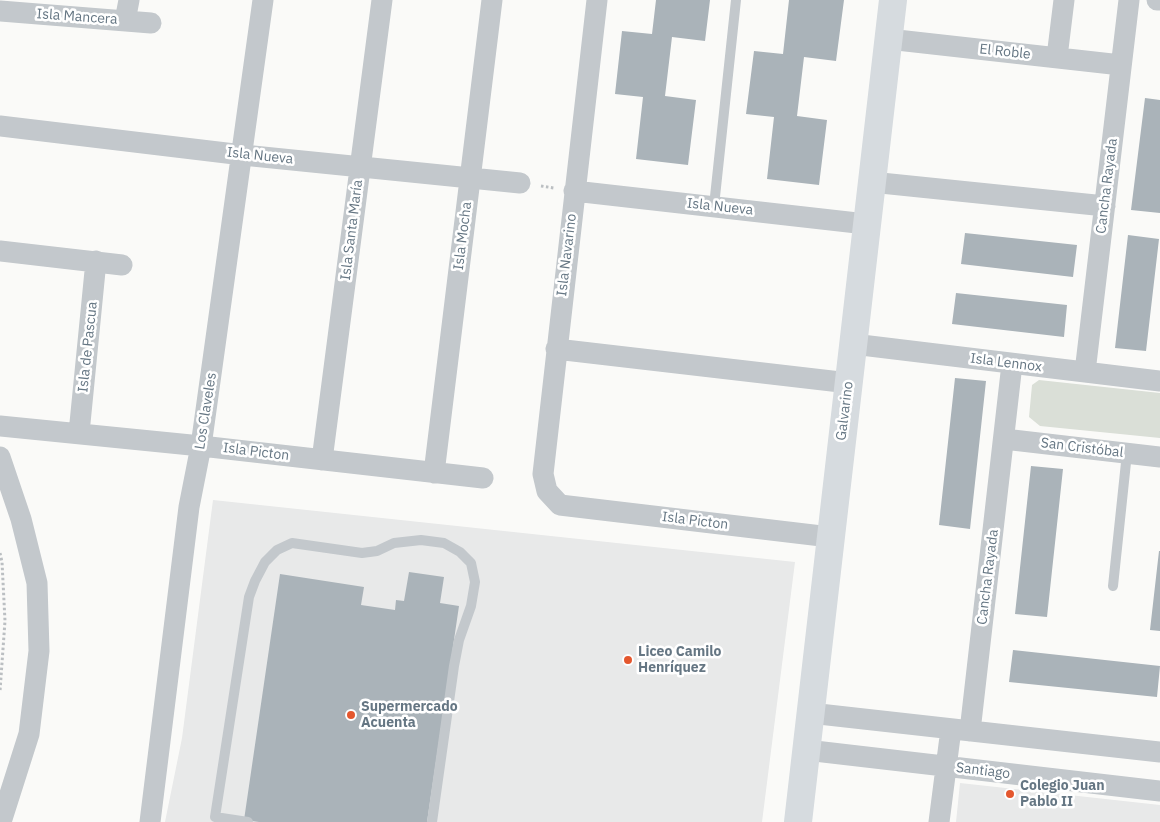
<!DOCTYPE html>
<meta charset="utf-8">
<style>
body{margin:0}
canvas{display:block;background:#fafaf8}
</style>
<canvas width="1160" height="822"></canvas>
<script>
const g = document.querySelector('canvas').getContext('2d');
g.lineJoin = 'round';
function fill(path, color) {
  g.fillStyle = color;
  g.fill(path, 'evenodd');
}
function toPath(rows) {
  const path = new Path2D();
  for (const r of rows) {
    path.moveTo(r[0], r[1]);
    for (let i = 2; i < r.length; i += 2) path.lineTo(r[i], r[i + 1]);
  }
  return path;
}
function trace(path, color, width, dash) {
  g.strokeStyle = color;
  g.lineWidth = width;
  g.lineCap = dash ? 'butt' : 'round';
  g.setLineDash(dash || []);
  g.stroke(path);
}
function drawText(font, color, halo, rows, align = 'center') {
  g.font = font + ' "IBM Plex Sans",sans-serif';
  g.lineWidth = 5;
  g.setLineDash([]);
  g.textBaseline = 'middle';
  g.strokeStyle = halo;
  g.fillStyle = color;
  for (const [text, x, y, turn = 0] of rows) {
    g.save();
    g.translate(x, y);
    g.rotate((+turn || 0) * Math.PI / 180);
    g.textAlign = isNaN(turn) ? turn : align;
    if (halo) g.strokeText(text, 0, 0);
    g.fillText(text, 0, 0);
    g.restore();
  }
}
fill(toPath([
 [213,500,795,562,762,822,165,822,182,738],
 [960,783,1160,805,1160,822,956,822]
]), '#e8e9e9');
fill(toPath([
 [1039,380,1160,393,1160,438,1040,426,1029,417,1032,385]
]), '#dadfd7');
fill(toPath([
 [656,0,710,0,705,41,672,37,665,96,696,100,688,165,636,159,643,97,615,94,622,31,652,34],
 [789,0,844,0,836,61,804,57,797,116,827,120,819,185,767,179,774,117,746,114,754,51,783,54],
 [1145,98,1160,100,1160,213,1131,210],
 [965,233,1077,245,1073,277,961,264],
 [1128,235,1159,239,1146,351,1115,348],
 [956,293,1067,305,1064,337,952,324],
 [955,378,986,381,970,529,939,525],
 [1031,466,1063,469,1047,617,1015,614],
 [1159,551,1160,551,1160,631,1150,630],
 [409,572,444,577,440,603,459,606,427,822,259,822,244,820,280,574,364,587,361,605,395,610,396,600,404,601],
 [1013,650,1160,666,1157,697,1009,682]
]), '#aab3b9');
trace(toPath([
 [541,186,554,188],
 [0,553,2,562,5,621,0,691]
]), '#bbbfc2', 3, [2.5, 2.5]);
trace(toPath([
 [714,206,736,0],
 [1113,586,1127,453],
 [248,822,215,817,249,597,255,581,265,562,277,550,292,543,362,553,377,551,394,543,421,540,444,543,460,552,471,563,475,582,471,606,459,640,454,666,432,822]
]), '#c3c8cc', 10);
trace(toPath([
 [597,0,543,474,547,491,560,505,830,537],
 [1157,0,1160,0],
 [0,11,151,23],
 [125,21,129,0],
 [888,39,1121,65],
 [1057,57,1064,0],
 [0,126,243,155,520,183],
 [871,182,1105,206],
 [574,191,866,224],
 [0,251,122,265],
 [853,344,1160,381],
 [556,349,849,383],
 [1085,372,1129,0],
 [0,426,201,446,483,478],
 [79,433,96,261],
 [1004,439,1160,457],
 [0,457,21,519,37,583,39,651,29,734,1,822],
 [322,460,382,0],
 [434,473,492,0],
 [810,713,1160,752],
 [970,731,1012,364],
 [806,750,1160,791],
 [150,822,189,507,201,446,263,0],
 [939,822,951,729]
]), '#c3c8cc', 21);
trace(toPath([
 [798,822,893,0]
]), '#d6dbdf', 28);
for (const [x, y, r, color] of [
 [628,660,5,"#e4572e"],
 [351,715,5,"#e4572e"],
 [1010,794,5,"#e4572e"]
]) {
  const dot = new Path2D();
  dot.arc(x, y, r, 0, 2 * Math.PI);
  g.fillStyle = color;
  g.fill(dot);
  trace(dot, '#fff', 2);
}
drawText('14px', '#657683', '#fff', [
 ["Isla Mancera",77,17,4],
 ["El Roble",1005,52,6],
 ["Isla Nueva",260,156,6],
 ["Cancha Rayada",1107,186,-83],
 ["Isla Nueva",720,207,6],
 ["Isla Santa María",352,230,-83],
 ["Isla Mocha",463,236,-83],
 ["Isla Navarino",567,255,-83],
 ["Isla de Pascua",88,347,-84],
 ["Isla Lennox",1006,363,7],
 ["Los Claveles",206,411,-81],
 ["Galvarino",845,411,-83],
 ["San Cristóbal",1082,448,7],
 ["Isla Picton",256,452,7],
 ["Isla Picton",695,521,7],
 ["Cancha Rayada",988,577,-83],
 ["Santiago",983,771,7]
]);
drawText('bold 14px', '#657683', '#fff', [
 ["Liceo Camilo",638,652],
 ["Henríquez",638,668],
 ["Supermercado",361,707],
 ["Acuenta",361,723],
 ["Colegio Juan",1020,786],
 ["Pablo II",1020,802]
], 'left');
</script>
